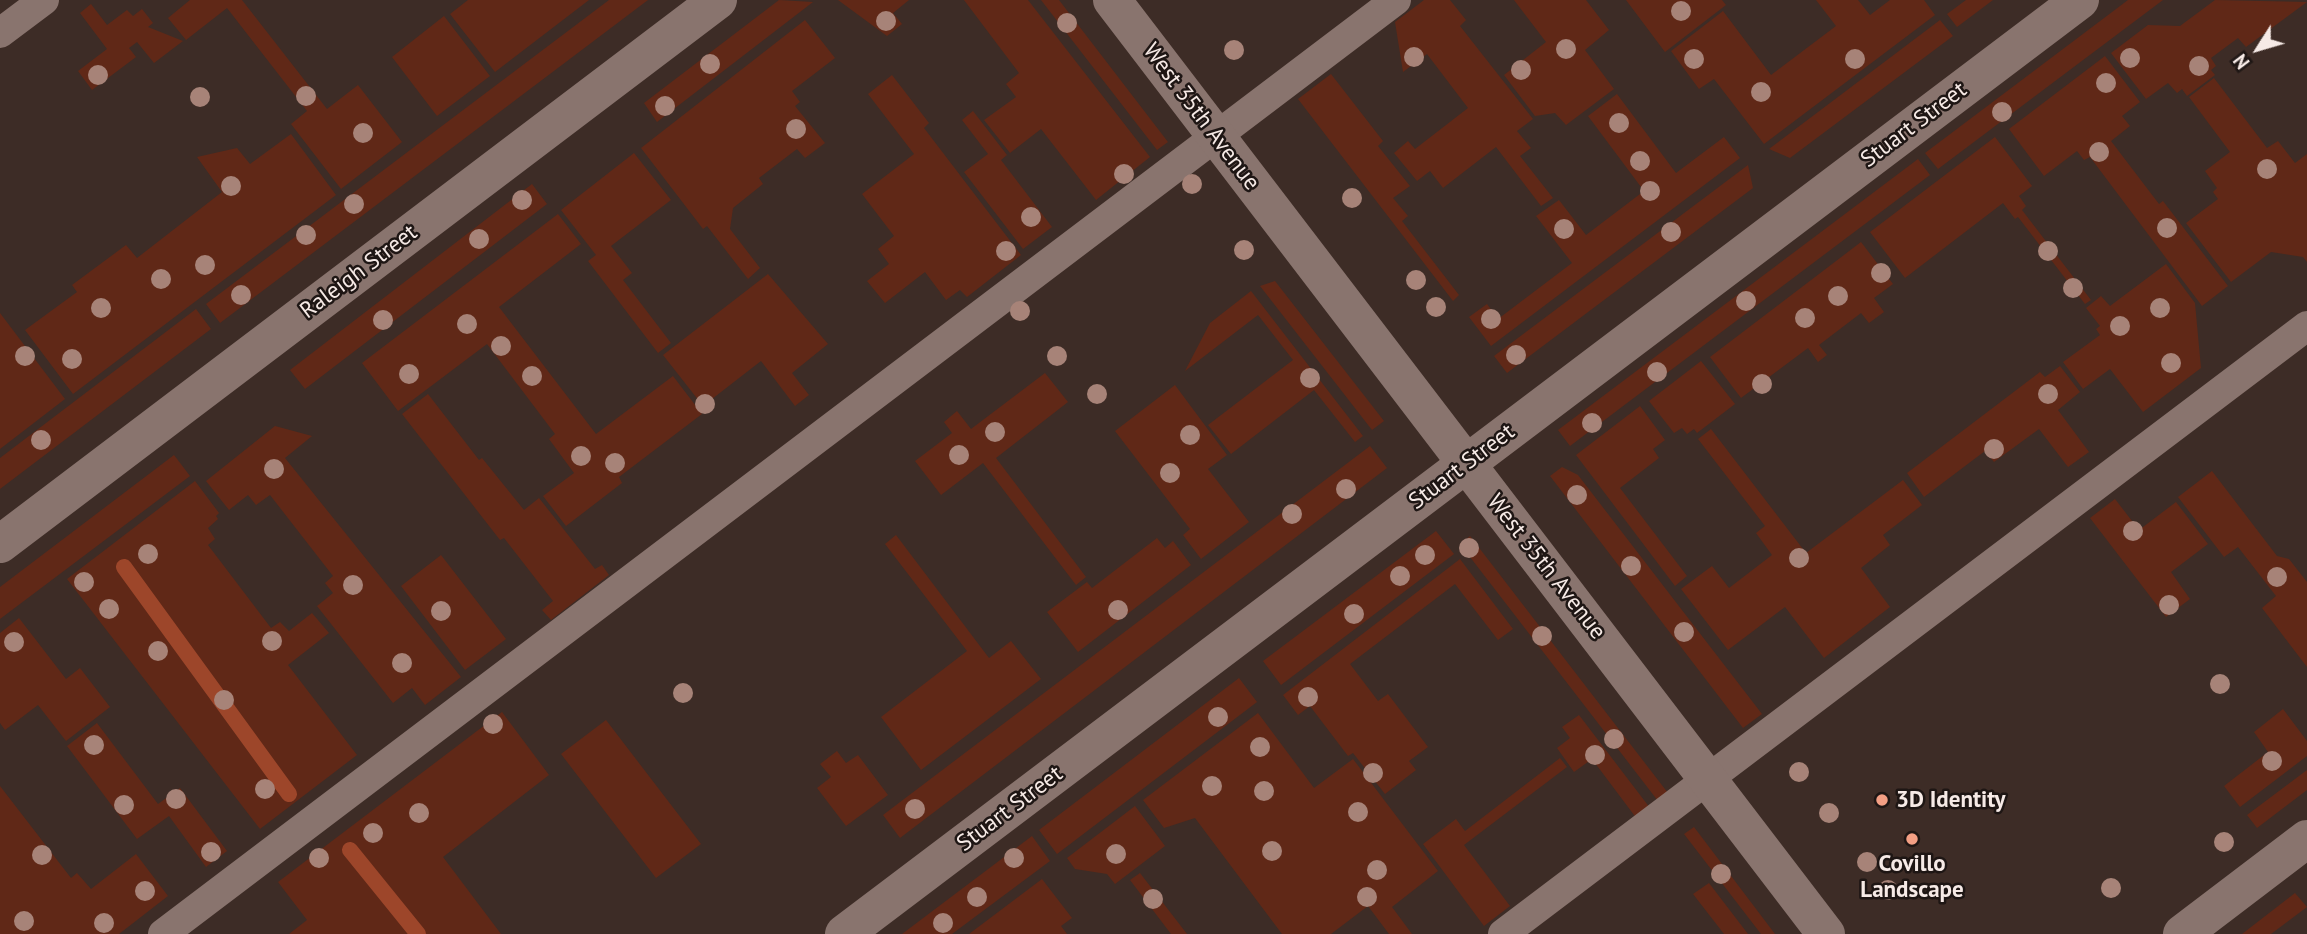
<!DOCTYPE html>
<style>
body{margin:0}
#map{position:relative;width:2307px;height:934px;overflow:hidden;background:#3d2c26;font-family:"PT Sans",sans-serif}
canvas{display:block}
.north{position:absolute;left:2223px;top:14px;width:70px;height:70px;-webkit-text-stroke:5px #1e1614;paint-order:stroke;rotate:233deg;font-size:19px;font-weight:700;line-height:28px;text-align:center;color:#f6eae6}
.north::after{content:'';display:block;margin:auto;width:24px;height:32px;background:#f6eae6;clip-path:polygon(50% 0,100% 100%,50% 72%,0 100%)}
</style>
<div id="map">
<canvas width="2307" height="934"></canvas>
<div class="north">N</div>
</div>
<script>
const g = document.querySelector('canvas').getContext('2d');
g.lineJoin = 'round';
function fill(path, color) {
  g.fillStyle = color;
  g.fill(path, 'evenodd');
}
function toPath(rows) {
  const path = new Path2D();
  for (const r of rows) {
    path.moveTo(r[0], r[1]);
    for (let i = 2; i < r.length; i += 2) path.lineTo(r[i], r[i + 1]);
  }
  return path;
}
function trace(path, color, width, dash) {
  g.strokeStyle = color;
  g.lineWidth = width;
  g.lineCap = dash ? 'butt' : 'round';
  g.setLineDash(dash || []);
  g.stroke(path);
}
function drawText(font, color, halo, rows, align = 'center') {
  g.font = font + ' "PT Sans",sans-serif';
  g.lineWidth = 5;
  g.setLineDash([]);
  g.textBaseline = 'middle';
  g.strokeStyle = halo;
  g.fillStyle = color;
  for (const [text, x, y, turn = 0] of rows) {
    g.save();
    g.translate(x, y);
    g.rotate((+turn || 0) * Math.PI / 180);
    g.textAlign = isNaN(turn) ? turn : align;
    if (halo) g.strokeText(text, 0, 0);
    g.fillText(text, 0, 0);
    g.restore();
  }
}
fill(toPath([
 [190,0,242,0,327,109,358,85,402,142,341,189,291,124,307,111,227,8,186,40,168,18],
 [468,0,589,0,495,72,450,14],
 [609,0,648,0,220,323,206,304],
 [779,0,813,2,657,122,644,103],
 [838,0,909,0,893,13,902,24,887,36],
 [964,0,1028,0,1150,157,1096,200,1041,129,1010,153,984,120,1016,97,1006,84,1019,73],
 [1041,0,1059,0,1168,142,1157,150],
 [1424,0,1450,0,1466,20,1460,26,1533,119,1517,131,1531,148,1520,156,1553,198,1541,206,1496,147,1443,188,1430,171,1417,181,1394,153,1408,141,1415,149,1468,108,1427,54,1403,72,1395,22],
 [1514,0,1586,0,1609,30,1585,50,1614,89,1566,125,1555,113,1535,116,1504,75,1546,42],
 [1626,0,1722,0,1726,5,1665,52],
 [1816,0,1858,0,1870,15,1890,0,1924,0,1935,15,1764,144,1714,79,1699,89,1671,51,1723,11,1771,75,1836,26],
 [1966,0,1993,0,1957,27,1947,14],
 [2128,0,2163,0,1938,169,1925,153],
 [2215,0,2307,2,2246,47,2238,38,2211,58,2216,66,2211,70,2215,75,2187,96,2182,89,2177,93,2168,83,2146,99,2111,53,2148,25,2180,26],
 [91,4,107,25,127,10,133,16,142,9,153,23,148,27,183,41,154,63,137,42,129,48,136,57,92,90,78,71,107,49,80,13],
 [444,16,490,76,437,116,392,57],
 [805,20,835,58,792,91,800,102,795,106,825,143,805,158,797,149,759,178,763,184,733,208,730,229,760,268,748,279,707,226,703,229,641,148],
 [1940,20,1953,36,1790,158,1769,149],
 [2105,56,2140,102,2122,116,2130,126,2111,141,2159,204,2163,201,2228,286,2202,306,2090,157,2084,160,2077,151,2044,176,2009,129],
 [1331,74,1383,141,1378,146,1410,186,1393,198,1408,216,1402,221,1459,295,1453,301,1298,99],
 [892,75,929,123,924,128,1021,255,967,297,960,290,946,300,925,272,885,303,867,281,889,264,878,249,894,236,862,194,914,154,868,94],
 [2214,78,2267,148,2278,141,2295,163,2307,154,2307,262,2303,257,2271,252,2231,282,2186,223,2218,199,2213,192,2217,188,2205,171,2230,152,2189,97],
 [1617,94,1676,173,1724,137,1740,158,1491,346,1469,317,1487,304,1498,319,1572,263,1536,216,1559,200,1586,235,1644,191,1588,116],
 [973,111,1007,155,1001,160,1052,227,1023,249,964,172,988,154,962,120],
 [291,134,336,195,73,394,25,330,77,292,72,285,126,245,137,258,222,192,197,157,237,148,250,164],
 [1995,137,2032,186,2019,196,2026,206,2022,210,2091,300,2085,304,2018,217,2015,219,2003,203,1905,278,1870,232],
 [634,153,671,200,611,246,632,273,623,280,671,343,658,353,588,261,596,255,561,210],
 [1918,159,1930,175,1570,446,1558,430],
 [1748,165,1753,188,1507,373,1494,356],
 [532,184,547,204,305,389,290,370],
 [558,214,581,244,499,307,596,434,673,376,702,414,619,477,622,483,566,526,543,496,574,473,549,439,555,434,487,344,398,411,362,363],
 [1861,242,1893,284,1874,298,1884,312,1869,323,1861,313,1819,345,1827,355,1818,362,1808,348,1741,398,1710,357],
 [2166,264,2195,303,2201,368,2143,412,2110,369,2083,389,2063,362,2100,335,2096,329,2100,326,2086,308,2101,296,2110,306],
 [768,274,828,344,792,373,809,395,795,406,761,361,703,406,663,355],
 [1275,281,1384,421,1372,430,1260,286],
 [1251,291,1363,436,1355,442,1314,390,1231,454,1208,425,1293,360,1258,315,1185,371,1210,323],
 [196,309,211,329,0,489,0,458],
 [0,313,65,399,0,449],
 [1701,361,1735,404,1697,433,1694,429,1687,434,1682,428,1674,433,1649,401],
 [2060,366,2080,392,2058,410,2089,452,2068,467,2039,429,1994,462,1985,451,1924,497,1907,473,2040,372,2045,377],
 [1045,373,1068,402,996,458,1086,577,1076,585,983,463,941,495,915,461,952,433,944,422,957,411,971,429],
 [1175,385,1227,455,1208,469,1249,522,1201,559,1183,535,1190,529,1115,431],
 [428,394,479,460,482,458,524,510,539,498,595,569,602,565,609,575,551,620,542,610,553,601,504,538,500,540,402,414],
 [1640,406,1665,440,1653,449,1659,458,1620,488,1687,576,1675,586,1576,455],
 [275,426,312,436,285,458,461,677,425,705,412,688,393,703,317,606,333,593,325,583,333,576,270,495,256,505,248,495,229,510,206,481],
 [1711,429,1806,553,1903,480,1922,505,1883,535,1890,545,1861,568,1890,607,1824,658,1785,607,1728,650,1681,589,1712,566,1729,588,1772,555,1756,533,1765,526,1698,439],
 [1370,446,1387,468,900,838,883,815],
 [174,455,190,476,0,619,0,587],
 [1562,467,1578,475,1762,714,1743,728,1550,476],
 [2212,471,2277,556,2289,559,2307,582,2307,667,2262,608,2276,596,2238,547,2224,557,2178,497],
 [195,481,219,513,216,516,218,519,208,528,215,539,208,545,271,628,280,622,289,631,312,613,329,633,288,665,357,755,260,829,67,579],
 [2115,499,2139,530,2176,502,2208,544,2171,572,2190,599,2166,617,2090,518],
 [1436,531,1454,554,1281,685,1263,661],
 [896,535,989,658,1011,641,1041,679,921,770,881,717,967,651,885,544],
 [1470,536,1668,793,1658,801,1460,544],
 [1157,538,1165,548,1173,541,1191,565,1078,652,1047,612,1087,582,1092,588],
 [441,555,506,639,465,670,401,586],
 [1460,559,1513,629,1498,640,1455,584,1350,664,1378,701,1388,694,1428,747,1409,761,1416,770,1385,794,1353,753,1348,756,1310,706,1298,715,1283,695],
 [19,618,66,679,80,668,110,707,66,741,38,705,5,730,0,723,0,633],
 [1239,678,1257,702,1057,854,1039,830],
 [2283,709,2307,741,2307,756,2240,807,2224,786,2268,752,2254,732],
 [502,712,549,775,443,857,501,934,289,934,307,920,278,882],
 [1258,713,1314,788,1353,759,1438,871,1392,907,1412,934,1389,934,1368,906,1331,934,1282,934,1195,818,1164,828,1143,800],
 [1579,715,1650,808,1637,819,1592,759,1574,772,1557,748,1570,738,1562,727],
 [606,720,701,844,656,878,561,754],
 [97,723,158,804,180,788,227,851,206,867,169,816,137,839,67,746],
 [837,751,846,763,858,755,888,795,846,826,817,788,831,777,820,764],
 [1560,758,1567,767,1464,845,1510,906,1484,926,1423,844,1456,819,1465,831],
 [2307,770,2307,790,2257,828,2247,815],
 [0,786,71,878,77,873,91,889,136,854,168,896,119,934,0,934],
 [1135,806,1165,846,1115,884,1107,874,1075,869,1067,858],
 [1694,827,1775,934,1761,934,1684,834],
 [1032,836,1050,861,952,934,902,934],
 [1140,873,1187,934,1171,934,1130,880],
 [1042,879,1072,918,1061,926,1067,934,969,934],
 [1709,883,1748,934,1724,934,1693,894],
 [2295,893,2307,907,2271,934,2242,934]
]), '#602817');
trace(toPath([
 [124,567,289,794],
 [350,850,418,934]
]), '#9d462a', 16);
trace(toPath([
 [0,33,44,0],
 [163,934,1396,0],
 [1503,934,2307,326]
]), '#89746e', 30);
trace(toPath([
 [1112,0,1826,934],
 [0,544,718,0],
 [844,934,2080,0]
]), '#89746e', 38);
trace(toPath([
 [2182,934,2307,839]
]), '#89746e', 38);
g.fillStyle = '#a78378';
for (const [x, y] of [
 [1681,11],
 [886,21],
 [1067,23],
 [1566,49],
 [1234,50],
 [1414,57],
 [2130,58],
 [1694,59],
 [1855,59],
 [710,64],
 [2199,66],
 [1521,70],
 [98,75],
 [2106,83],
 [1761,92],
 [306,96],
 [200,97],
 [665,106],
 [2002,112],
 [1619,123],
 [796,129],
 [363,133],
 [2099,152],
 [1640,161],
 [2267,169],
 [1124,174],
 [1192,184],
 [231,186],
 [1650,191],
 [1352,198],
 [522,200],
 [354,204],
 [1031,217],
 [2167,228],
 [1564,229],
 [1671,232],
 [306,235],
 [479,239],
 [1244,250],
 [1006,251],
 [2048,251],
 [205,265],
 [1881,273],
 [161,279],
 [1416,280],
 [2073,288],
 [241,295],
 [1838,296],
 [1746,301],
 [1436,307],
 [101,308],
 [2160,308],
 [1020,311],
 [1805,318],
 [1491,319],
 [383,320],
 [467,324],
 [2120,326],
 [501,346],
 [1516,355],
 [25,356],
 [1057,356],
 [72,359],
 [2171,363],
 [1657,372],
 [409,374],
 [532,376],
 [1310,378],
 [1762,384],
 [1097,394],
 [2048,394],
 [705,404],
 [1592,423],
 [995,432],
 [1190,435],
 [41,440],
 [1994,449],
 [959,455],
 [581,456],
 [615,463],
 [274,469],
 [1170,473],
 [1346,489],
 [1577,495],
 [1292,514],
 [2133,531],
 [1469,548],
 [148,554],
 [1425,555],
 [1799,558],
 [1631,566],
 [1400,576],
 [2277,577],
 [84,582],
 [353,585],
 [2169,605],
 [109,609],
 [1118,610],
 [441,611],
 [1354,614],
 [1684,632],
 [1542,636],
 [272,641],
 [14,642],
 [158,651],
 [402,663],
 [2220,684],
 [683,693],
 [1308,697],
 [224,700],
 [1218,717],
 [493,724],
 [1614,739],
 [94,745],
 [1260,747],
 [1595,755],
 [2272,761],
 [1799,772],
 [1373,773],
 [1212,786],
 [265,789],
 [1264,791],
 [176,799],
 [124,805],
 [915,809],
 [1358,812],
 [419,813],
 [1829,813],
 [373,833],
 [2224,842],
 [1272,851],
 [211,852],
 [1116,854],
 [42,855],
 [319,858],
 [1014,858],
 [1867,862],
 [1377,870],
 [1721,874],
 [2111,888],
 [1888,890],
 [145,891],
 [977,897],
 [1367,897],
 [1153,899],
 [24,921],
 [104,923],
 [943,923]
]) {
  g.beginPath();
  g.arc(x, y, 10, 0, 2 * Math.PI);
  g.fill();
}
for (const [x, y, r, color] of [
 [1882,800,7,"#f39f84"],
 [1912,839,7,"#f39f84"]
]) {
  const dot = new Path2D();
  dot.arc(x, y, r, 0, 2 * Math.PI);
  g.fillStyle = color;
  g.fill(dot);
  trace(dot, '#1e1614', 2.5);
}
drawText('23px', '#f6eae6', '#1e1614', [
 ["West 35th Avenue",1201,117,53],
 ["Stuart Street",1914,125,-37],
 ["Raleigh Street",359,272,-37],
 ["Stuart Street",1462,467,-37],
 ["West 35th Avenue",1546,567,52],
 ["Stuart Street",1010,809,-37]
]);
drawText('bold 23px', '#f6eae6', '#1e1614', [
 ["3D Identity",1896,800],
 ["Covillo",1912,864,"center"],
 ["Landscape",1912,890,"center"]
], 'left');
</script>
